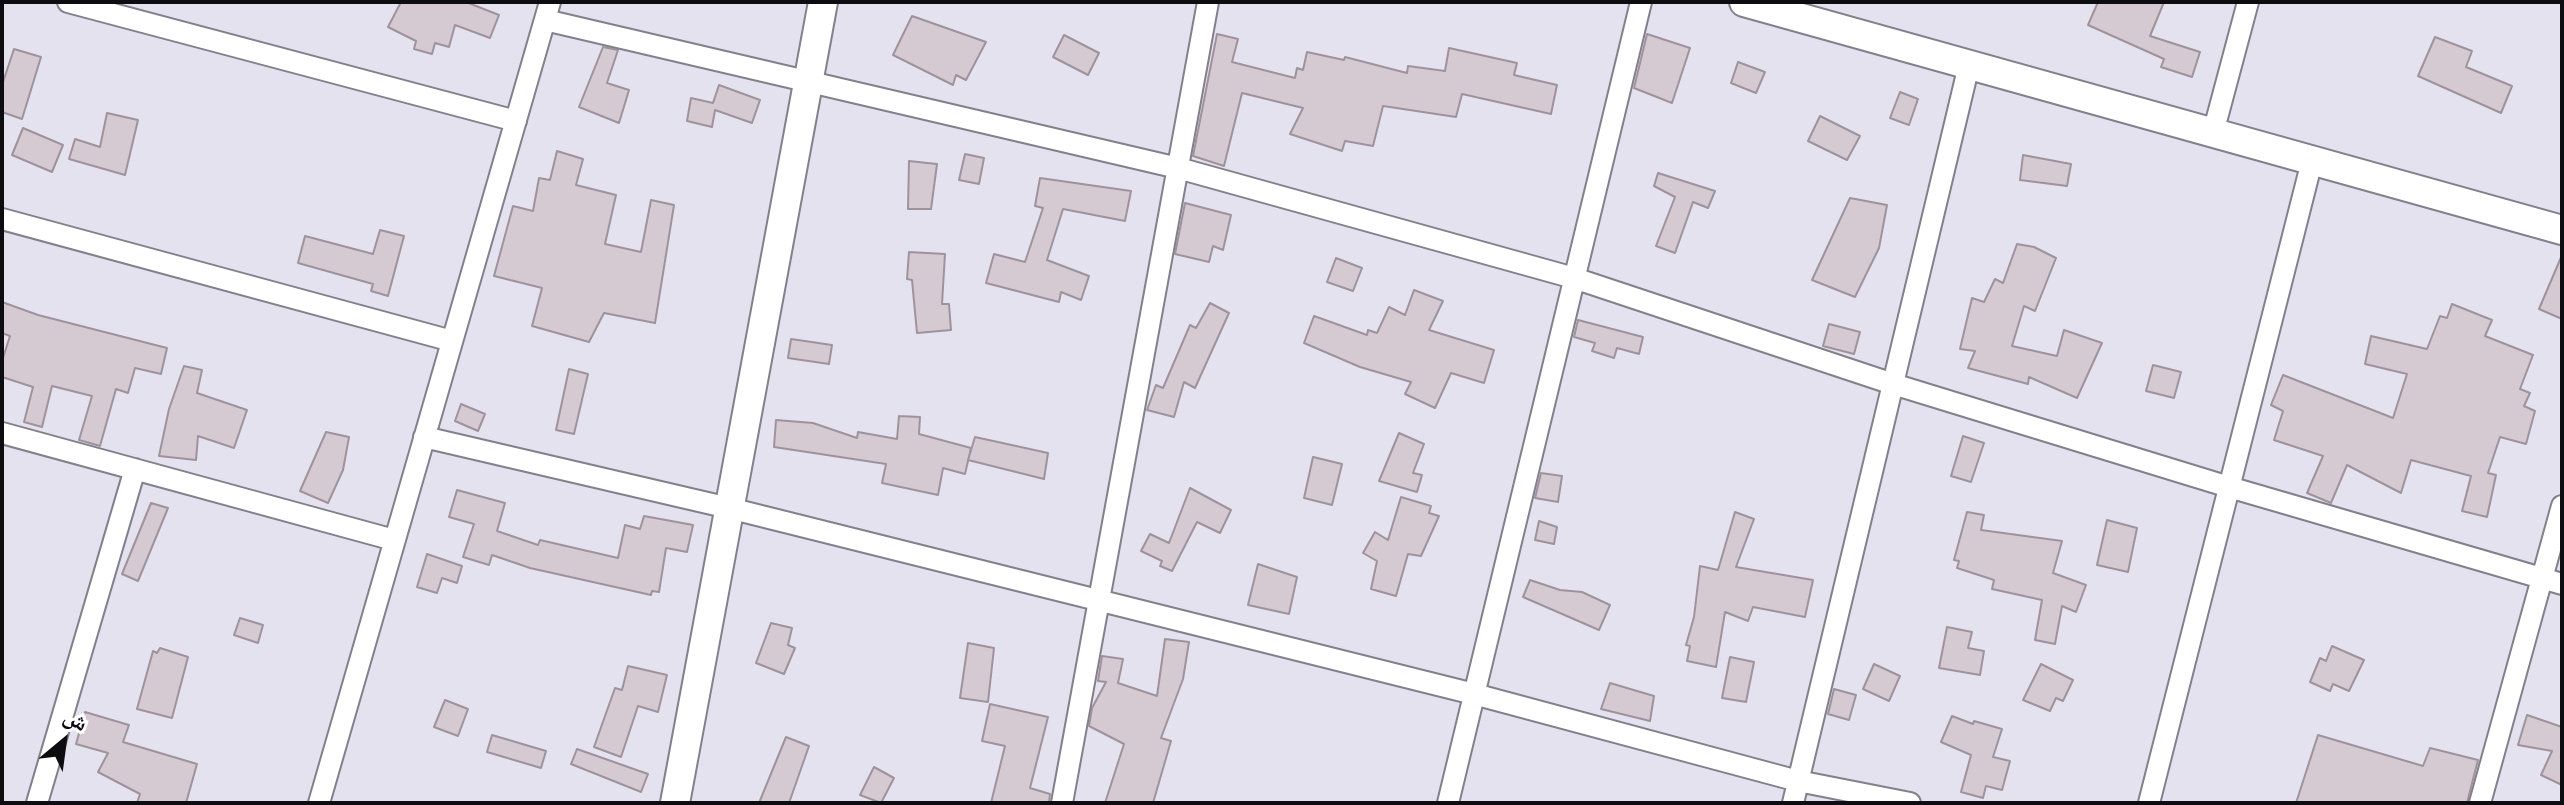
<!DOCTYPE html>
<meta charset="utf-8">
<style>
body{margin:0}
#map{position:relative;width:2564px;height:805px;overflow:hidden;background:#e5e2ef;font-family:Arial,"Noto Naskh Arabic",sans-serif}
canvas{display:block}
.frame{position:absolute;inset:0;border:4px solid #0d0c11;pointer-events:none}
.north{position:absolute;left:24px;top:701px;width:80px;height:80px;-webkit-text-stroke:6px #fff;paint-order:stroke;rotate:29deg;font-size:22px;font-weight:700;line-height:32px;text-align:center;color:#0d0c11}
.north::after{content:'';display:block;margin:auto;width:28px;height:36px;background:#0d0c11;clip-path:polygon(50% 0,100% 100%,50% 72%,0 100%)}
</style>
<div id="map">
<canvas width="2564" height="805"></canvas>
<div class="frame"></div>
<div class="north">ش</div>
</div>
<script>
const g = document.querySelector('canvas').getContext('2d');
g.lineJoin = 'round';
function fill(path, color) {
  g.fillStyle = color;
  g.fill(path, 'evenodd');
}
function toPath(rows) {
  const path = new Path2D();
  for (const r of rows) {
    path.moveTo(r[0], r[1]);
    for (let i = 2; i < r.length; i += 2) path.lineTo(r[i], r[i + 1]);
  }
  return path;
}
function trace(path, color, width, dash) {
  g.strokeStyle = color;
  g.lineWidth = width;
  g.lineCap = dash ? 'butt' : 'round';
  g.setLineDash(dash || []);
  g.stroke(path);
}
const building = toPath([
 [401,2,466,2,499,15,490,38,455,25,449,47,435,43,432,54,414,49,416,41,388,27,401,2],
 [2098,2,2164,2,2150,36,2200,52,2192,77,2161,67,2164,59,2088,25,2098,2],
 [912,16,986,42,966,80,956,75,953,85,893,55,912,16],
 [1217,34,1238,39,1232,62,1295,78,1297,68,1303,70,1307,52,1344,60,1345,57,1407,73,1408,66,1445,71,1449,48,1517,63,1514,75,1557,85,1551,114,1462,94,1456,117,1383,106,1373,146,1345,141,1342,151,1290,134,1303,108,1242,93,1224,166,1193,156,1217,34],
 [1647,34,1690,48,1672,103,1634,88,1647,34],
 [1064,35,1099,53,1088,75,1053,57,1064,35],
 [2435,37,2472,51,2466,67,2512,86,2501,113,2418,76,2435,37],
 [603,47,618,50,607,83,629,90,619,123,579,107,603,47],
 [14,49,41,57,22,119,2,112,2,85,14,49],
 [1738,62,1765,72,1756,93,1731,83,1738,62],
 [719,85,760,100,752,123,715,110,712,127,687,121,691,98,713,103,719,85],
 [1900,92,1918,99,1909,125,1890,118,1900,92],
 [107,113,138,120,125,175,69,159,75,139,100,147,107,113],
 [1820,116,1860,136,1847,160,1808,141,1820,116],
 [23,128,63,145,52,172,12,155,23,128],
 [557,151,583,159,576,185,616,195,605,244,641,252,651,200,674,205,655,323,604,313,589,342,532,326,542,288,494,276,513,206,533,211,539,178,550,180,557,151],
 [965,154,984,158,979,184,959,180,965,154],
 [2023,155,2071,164,2067,186,2020,180,2023,155],
 [909,161,937,164,931,209,908,209,909,161],
 [1658,173,1715,191,1708,208,1693,202,1675,253,1656,246,1675,197,1654,186,1658,173],
 [1040,178,1131,191,1125,221,1063,209,1047,260,1089,276,1081,300,1061,292,1059,302,986,283,994,254,1025,262,1043,208,1035,206,1040,178],
 [1850,198,1887,205,1879,248,1855,297,1812,280,1850,198],
 [1185,203,1231,215,1223,250,1213,246,1209,262,1175,254,1185,203],
 [380,230,404,236,388,296,371,291,373,284,298,263,305,236,373,254,380,230],
 [2017,244,2034,247,2056,258,2035,311,2024,306,2012,346,2057,356,2064,330,2102,343,2077,398,2029,377,2028,384,1968,368,1975,351,1960,349,1972,298,1984,302,1995,279,2003,283,2017,244],
 [909,252,945,254,942,304,949,304,951,330,917,333,912,280,907,279,909,252],
 [2562,255,2562,319,2539,309,2562,255],
 [1336,258,1362,268,1353,291,1327,282,1336,258],
 [1414,290,1443,301,1429,330,1494,350,1484,383,1451,373,1435,408,1405,394,1411,382,1360,367,1304,343,1314,316,1367,335,1368,330,1377,333,1389,307,1405,315,1414,290],
 [2,302,38,315,167,348,161,374,135,368,128,393,116,389,100,446,79,440,92,396,52,386,42,427,24,422,33,387,2,377,2,361,10,336,2,333,2,302],
 [1210,303,1229,313,1195,388,1184,382,1174,417,1147,410,1156,385,1163,388,1190,325,1196,328,1210,303],
 [2452,304,2492,320,2485,336,2533,355,2520,389,2530,393,2524,406,2535,411,2526,444,2500,437,2488,473,2496,475,2487,517,2462,511,2471,476,2411,460,2401,493,2347,465,2331,503,2307,493,2323,456,2274,440,2283,411,2271,405,2283,375,2393,418,2407,374,2365,364,2371,336,2427,349,2440,316,2447,318,2452,304],
 [1578,320,1643,337,1639,354,1617,348,1614,358,1592,351,1595,343,1574,337,1578,320],
 [1829,324,1860,332,1854,354,1823,346,1829,324],
 [791,339,832,345,829,364,788,358,791,339],
 [2153,365,2181,372,2174,398,2146,391,2153,365],
 [184,366,202,370,197,393,247,410,234,448,198,436,196,460,159,456,169,409,184,366],
 [569,369,588,374,574,434,556,430,569,369],
 [461,404,485,414,478,431,455,421,461,404],
 [899,416,920,417,919,434,971,448,965,474,943,468,938,495,882,483,886,464,774,447,776,420,813,423,857,438,858,432,897,439,899,416],
 [326,432,349,437,343,470,328,503,300,491,326,432],
 [1399,433,1424,444,1413,473,1422,475,1417,492,1379,481,1399,433],
 [1963,436,1984,443,1971,482,1951,476,1963,436],
 [975,437,1048,453,1044,479,968,460,975,437],
 [1313,457,1342,464,1332,505,1304,498,1313,457],
 [1541,473,1562,476,1558,502,1535,498,1541,473],
 [1190,488,1231,510,1220,533,1197,522,1172,571,1160,566,1162,561,1141,551,1150,534,1169,543,1190,488],
 [457,490,505,503,497,531,538,545,540,540,618,558,625,525,640,529,644,516,693,525,687,552,666,548,659,592,652,591,651,595,530,568,492,555,489,565,463,557,474,524,449,517,457,490],
 [1401,497,1431,506,1429,513,1439,516,1421,556,1408,554,1396,596,1371,589,1377,561,1363,553,1375,532,1388,540,1401,497],
 [151,503,168,508,138,581,122,574,151,503],
 [1735,512,1754,519,1736,567,1813,580,1805,617,1753,607,1748,621,1725,612,1716,667,1687,661,1690,646,1686,645,1694,617,1700,566,1718,570,1735,512],
 [1967,512,1984,515,1981,530,2062,541,2053,573,2086,585,2076,612,2062,606,2055,644,2035,640,2042,600,1992,589,1994,580,1957,568,1959,561,1954,560,1967,512],
 [2107,520,2137,528,2128,572,2097,565,2107,520],
 [1539,521,1557,527,1554,544,1535,540,1539,521],
 [427,554,462,566,457,583,442,578,437,593,417,587,427,554],
 [1258,564,1297,577,1289,614,1248,605,1258,564],
 [1530,580,1560,590,1582,592,1610,605,1599,630,1523,597,1530,580],
 [240,618,263,625,258,643,234,635,240,618],
 [771,623,792,628,788,645,795,648,784,674,756,663,771,623],
 [1947,627,1972,632,1968,648,1984,651,1980,675,1939,668,1947,627],
 [1165,639,1189,642,1183,679,1161,738,1171,741,1153,803,1105,803,1124,744,1089,726,1092,708,1106,682,1098,681,1102,656,1123,659,1118,683,1157,696,1165,639],
 [968,643,994,648,988,702,960,698,968,643],
 [2332,646,2364,660,2349,691,2333,684,2330,691,2310,682,2320,658,2326,661,2332,646],
 [160,648,188,657,172,718,137,709,153,651,157,653,160,648],
 [1730,657,1754,662,1746,702,1722,698,1730,657],
 [1874,664,1900,676,1889,701,1863,689,1874,664],
 [2041,664,2073,680,2063,701,2056,698,2050,711,2023,700,2041,664],
 [628,666,667,675,658,712,638,706,621,757,594,747,615,688,622,690,628,666],
 [1610,683,1654,696,1650,721,1601,709,1610,683],
 [1834,689,1856,695,1849,720,1828,714,1834,689],
 [445,700,468,709,458,736,434,727,445,700],
 [990,704,1048,717,1030,788,1050,794,1049,803,991,803,1005,746,982,741,990,704],
 [85,712,129,725,123,742,197,764,186,803,137,803,140,794,98,772,108,753,76,744,85,712],
 [2527,715,2562,727,2562,785,2541,775,2552,751,2518,745,2527,715],
 [1952,716,1973,724,1974,721,2002,729,1993,757,2010,761,2002,790,1986,786,1983,798,1961,792,1971,755,1941,742,1952,716],
 [492,735,546,751,541,768,487,752,492,735],
 [2318,735,2423,766,2430,748,2478,760,2467,803,2296,803,2318,735],
 [786,737,809,746,789,803,759,803,786,737],
 [577,749,648,774,641,792,571,764,577,749],
 [874,767,894,778,881,803,860,795,874,767]
]);
fill(building, '#d5c9d2');
trace(building, '#9e939c', 2);
const minor = toPath([
 [68,2,516,121],
 [545,20,1178,168,1574,278,1893,384,2229,487,2562,584],
 [2213,133,2248,2],
 [2,219,452,341],
 [2,433,394,540],
 [424,437,729,508,1474,694,1798,781,1910,803],
 [37,803,135,469],
 [319,803,550,2],
 [1062,803,1208,2],
 [1448,803,1641,2],
 [1793,803,1969,65],
 [2149,803,2312,161],
 [2480,803,2562,506]
]);
const secondary = toPath([
 [1744,2,2562,230],
 [675,803,823,2]
]);
trace(minor, '#83808c', 24);
trace(secondary, '#83808c', 32);
trace(minor, '#fff', 20);
trace(secondary, '#fff', 28);
</script>
